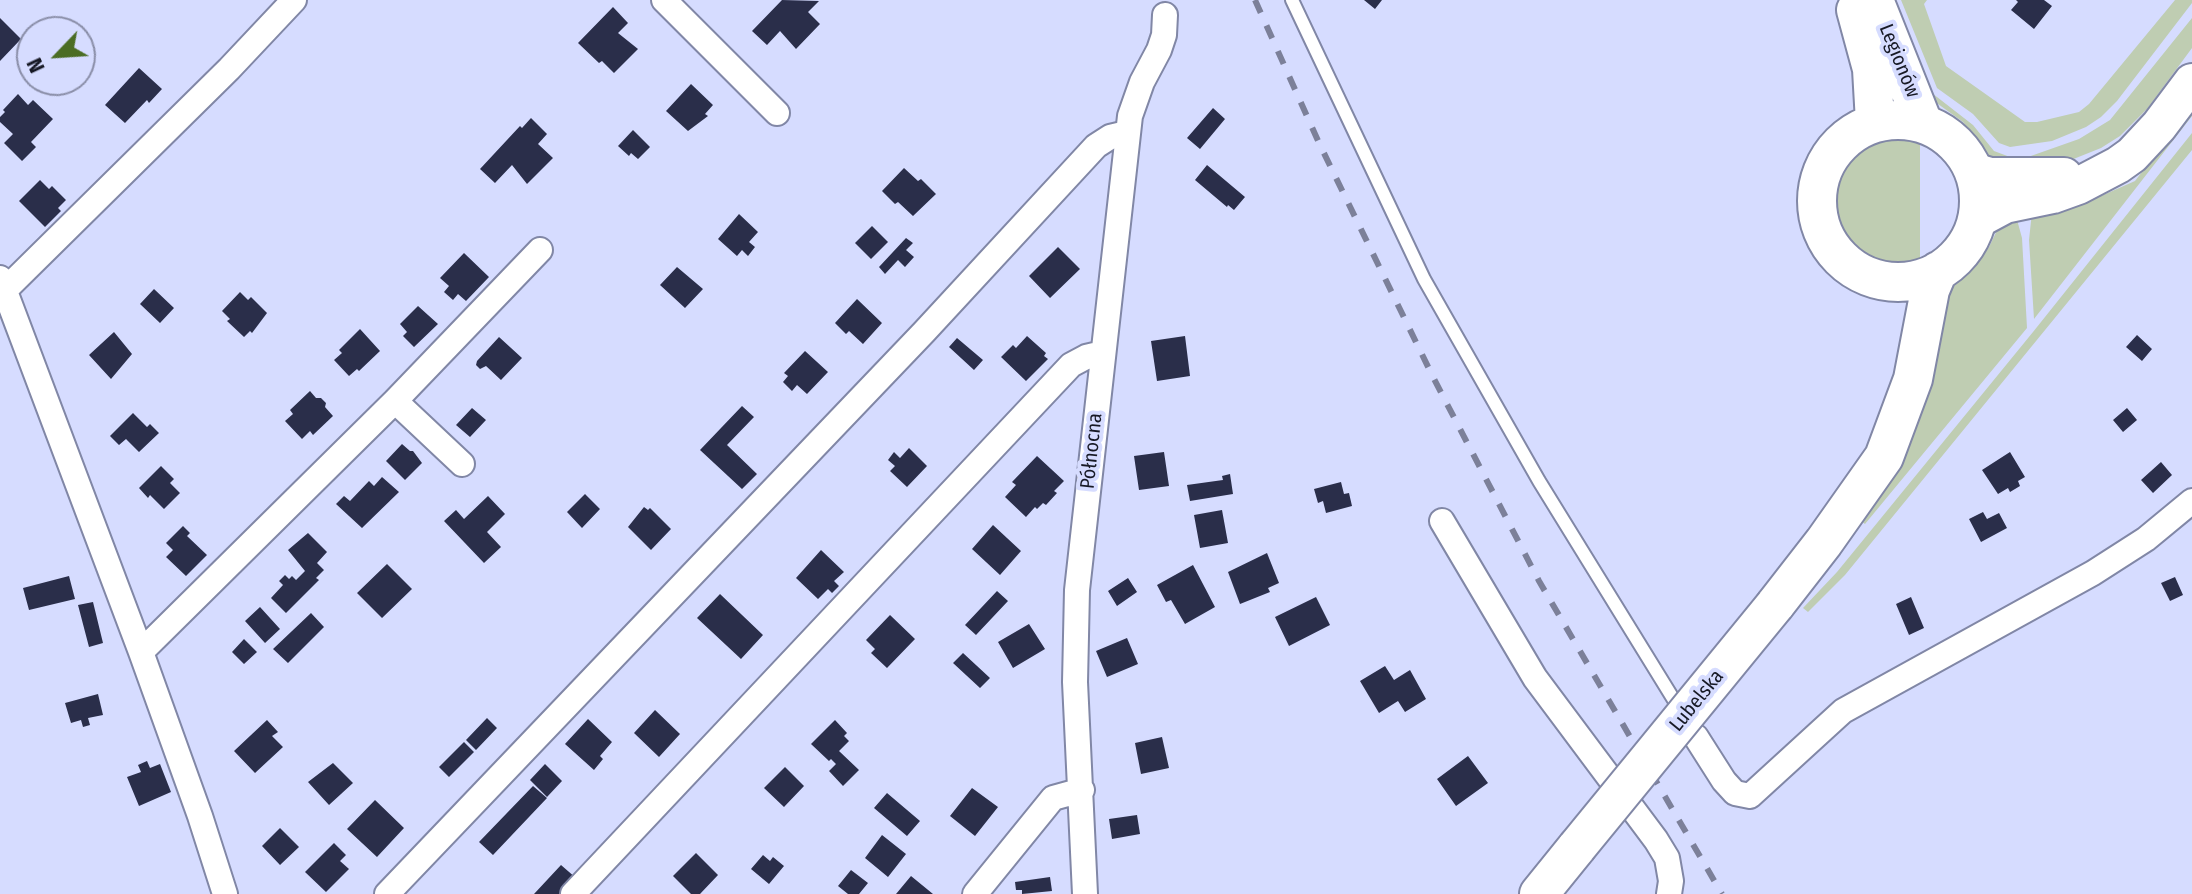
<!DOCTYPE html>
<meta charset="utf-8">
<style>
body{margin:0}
#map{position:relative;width:2192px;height:894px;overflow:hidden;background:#d6dcff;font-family:"Fira Sans Condensed",sans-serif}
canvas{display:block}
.north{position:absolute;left:16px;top:16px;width:80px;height:80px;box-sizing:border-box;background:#d6dcff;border:2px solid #8a8ea8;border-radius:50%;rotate:245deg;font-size:22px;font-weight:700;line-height:32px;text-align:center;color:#171925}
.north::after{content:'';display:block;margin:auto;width:28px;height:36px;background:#4b6d24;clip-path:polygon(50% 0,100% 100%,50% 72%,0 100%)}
</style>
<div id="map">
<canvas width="2192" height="894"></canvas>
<div class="north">N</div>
</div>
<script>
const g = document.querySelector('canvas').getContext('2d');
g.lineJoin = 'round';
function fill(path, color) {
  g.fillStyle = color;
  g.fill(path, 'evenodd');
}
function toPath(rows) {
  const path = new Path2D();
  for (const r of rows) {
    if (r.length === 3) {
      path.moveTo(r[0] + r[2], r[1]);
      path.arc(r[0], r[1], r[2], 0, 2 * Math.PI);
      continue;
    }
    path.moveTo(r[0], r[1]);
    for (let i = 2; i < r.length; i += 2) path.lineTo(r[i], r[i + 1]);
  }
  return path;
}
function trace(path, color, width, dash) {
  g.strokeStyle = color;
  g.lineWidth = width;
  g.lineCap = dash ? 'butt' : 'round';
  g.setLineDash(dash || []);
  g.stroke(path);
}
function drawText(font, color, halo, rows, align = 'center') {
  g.font = font + ' "Fira Sans Condensed",sans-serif';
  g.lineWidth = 8;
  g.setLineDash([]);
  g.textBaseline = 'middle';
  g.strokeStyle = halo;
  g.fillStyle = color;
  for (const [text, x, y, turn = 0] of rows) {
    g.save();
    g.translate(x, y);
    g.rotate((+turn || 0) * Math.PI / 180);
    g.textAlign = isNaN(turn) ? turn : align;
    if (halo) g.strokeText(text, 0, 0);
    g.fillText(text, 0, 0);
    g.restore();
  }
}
fill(toPath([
 [1901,0,1927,0,1924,4,1946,66,2025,122,2037,122,2079,112,2089,104,2175,0,2192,0,2192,3,2117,101,2101,117,2086,127,2052,141,2010,147,1999,143,1973,114,1937,88],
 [2192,18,2192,48,2147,109,2120,136,2101,148,2071,160,2028,167,2028,157,2079,139,2110,120],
 [1928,90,1973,125,1994,151,2010,157,2011,167,1990,158,1963,122,1927,96],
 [2192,107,2192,116,2034,319,2029,240,2032,212,2085,203,2135,181],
 [2192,133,2192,150,1845,575,1808,612,1803,608,1837,572,2033,332],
 [1900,136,1920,140,1920,261,1901,265,1875,260,1854,247,1839,226,1834,201,1839,176,1853,154,1875,141],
 [2016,216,2022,238,2027,328,1865,524,1861,521,1948,289,1973,269,1989,247,2000,224]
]), '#bfcdb2');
fill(toPath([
 [782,0,819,1,808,12,820,24,796,49,780,31,767,45,752,31],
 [1364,0,1382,0,1375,9],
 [2016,0,2044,0,2052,6,2034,29,2011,10,2018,2],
 [613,7,628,23,618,33,638,49,614,73,602,61,599,63,578,43],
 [0,18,21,39,0,61],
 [139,68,162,89,149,103,147,100,125,123,105,105],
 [691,84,713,105,705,114,708,116,688,131,666,111],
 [18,94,28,105,33,100,53,119,31,142,36,147,22,161,4,143,13,134,0,122,0,117,5,112,3,110],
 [1213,108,1225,119,1200,149,1187,138],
 [531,118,547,134,538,144,553,158,527,184,512,165,495,183,480,169,520,126,522,128],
 [633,130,650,147,638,159,631,153,629,156,618,146],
 [1207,165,1245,197,1234,210,1228,205,1227,207,1195,180],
 [904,168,918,181,921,179,936,194,913,216,898,202,895,204,882,191],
 [40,180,49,189,52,186,66,200,58,208,61,211,45,227,19,201],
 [739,214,758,232,749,242,755,247,748,256,742,250,737,256,718,239],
 [872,226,888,242,871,259,855,243],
 [906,238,913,243,906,250,914,257,905,267,898,260,885,274,879,267],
 [1058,247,1080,269,1050,298,1029,276],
 [464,253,489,277,466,301,458,294,453,300,444,292,449,286,440,278],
 [677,267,703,289,685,308,660,285],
 [154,289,174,308,160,323,140,304],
 [240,292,248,300,251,297,267,313,252,333,250,331,244,337,227,321,230,319,222,311],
 [857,299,882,323,863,344,849,331,846,334,835,323],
 [418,306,438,324,414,347,403,336,407,332,400,324],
 [360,329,380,351,359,371,357,369,349,376,334,360,342,353,339,350],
 [114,332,132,354,111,379,89,355],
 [2137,335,2152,349,2142,361,2126,347],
 [1027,336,1046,353,1044,356,1048,359,1026,381,1001,357,1013,345,1016,348],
 [1185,336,1190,376,1157,381,1151,341],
 [499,337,522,358,501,380,486,366,480,369,476,365,477,361],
 [957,338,983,360,974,370,949,347],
 [805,351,828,372,807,394,797,385,792,391,783,382,788,376,784,373],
 [310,391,316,398,321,398,326,403,325,407,333,416,313,435,310,431,302,439,285,421,293,414,290,410],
 [742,406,754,417,727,445,757,474,742,489,700,450],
 [472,408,486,420,470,437,456,425],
 [2127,408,2137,420,2123,432,2113,420],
 [133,413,147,427,150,424,159,433,139,452,126,439,119,445,110,436],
 [402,444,410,451,413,451,422,463,405,480,386,461],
 [909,448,927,466,907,487,890,471,895,466,888,460,894,452,900,458],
 [1164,452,1169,486,1139,490,1134,456],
 [2010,452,2025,477,2018,481,2020,486,2010,492,2008,488,1998,494,1982,470],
 [1037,456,1064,481,1054,491,1057,493,1046,505,1043,503,1037,509,1035,507,1026,517,1005,497,1016,485,1012,482],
 [2161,462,2172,475,2153,493,2141,480],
 [161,466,174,479,170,483,180,493,164,509,150,495,148,498,139,488],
 [1230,474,1233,494,1190,501,1187,485,1223,480,1222,476],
 [382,477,399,492,362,528,336,504,344,496,350,501,369,481,374,486],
 [1341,482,1344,494,1349,493,1352,506,1326,513,1323,501,1318,503,1314,489],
 [585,494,600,509,582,528,567,512],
 [488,496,505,514,487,532,501,547,484,563,444,521,456,510,464,519],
 [644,507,648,510,650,508,671,529,651,550,628,527],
 [1222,510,1228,543,1200,548,1194,515],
 [1983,512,1987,519,1999,513,2007,528,1981,542,1969,519],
 [993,525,1021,551,1000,575,972,549],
 [183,526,190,533,187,536,207,555,186,576,166,557,173,550,166,543],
 [308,533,327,552,317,563,324,570,316,578,319,580,286,613,271,598,283,585,279,581,285,575,289,579,292,576,296,580,305,571,288,550],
 [821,550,844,572,834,581,839,586,832,593,828,589,818,599,796,578],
 [1267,553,1279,583,1268,588,1270,592,1240,604,1228,572],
 [387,564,412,589,382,618,357,593],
 [1193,565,1215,607,1185,624,1171,600,1166,602,1157,585],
 [69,576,75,599,29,610,23,588],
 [2175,577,2183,595,2170,601,2161,583],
 [1128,578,1137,592,1117,606,1108,591],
 [997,591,1008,601,976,635,965,625],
 [720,594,763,635,741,659,697,618],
 [1316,597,1330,625,1289,646,1275,617],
 [1911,597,1924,628,1909,635,1896,604],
 [93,602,103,643,89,647,78,605],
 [260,607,280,629,265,643,245,621],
 [311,613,324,627,288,663,273,649],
 [890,615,915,639,887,668,871,653,875,649,866,640],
 [1029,624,1045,649,1013,668,998,642],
 [1127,638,1138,664,1107,677,1096,651],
 [244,639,257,652,244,664,232,652],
 [963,653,990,678,980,688,953,663],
 [1385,666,1394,680,1410,670,1426,699,1405,712,1398,701,1379,713,1360,681],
 [98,694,103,715,88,718,90,725,83,727,81,720,71,723,65,703],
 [655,710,680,734,659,757,634,733],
 [487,718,497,728,476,750,466,740],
 [588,719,612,742,600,756,603,759,594,770,565,744],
 [267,720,278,732,272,736,283,747,255,773,234,751],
 [835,720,847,733,844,736,849,741,839,751,859,770,843,786,829,771,836,764,831,759,829,761,811,744],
 [1162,737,1169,768,1141,774,1135,743],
 [464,742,474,752,449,777,439,767],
 [1468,756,1488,783,1456,806,1437,779],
 [147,761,150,768,160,764,171,792,139,806,127,777,141,772,138,765],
 [333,763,353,783,329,805,308,782],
 [545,764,562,781,547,797,530,780],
 [785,767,804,786,784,807,764,788],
 [533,786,547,798,493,855,479,842],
 [972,788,998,807,975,836,950,816],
 [887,793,920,821,907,836,874,808],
 [375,800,404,828,377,857,347,829],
 [1137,815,1140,834,1112,839,1109,819],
 [280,828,299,847,280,865,262,846],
 [882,835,906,854,888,877,865,858],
 [334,843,346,855,340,861,349,869,326,892,305,872],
 [696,853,718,875,700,894,691,894,673,876],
 [763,855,770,861,773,857,784,866,769,884,751,869],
 [561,865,576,878,561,894,534,894],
 [851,870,868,883,859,894,848,894,838,886],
 [911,876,933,894,896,894],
 [1050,877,1052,891,1022,894,1022,890,1016,890,1015,882]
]), '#2a2e4a');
const service = toPath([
 [1292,0,1424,279,1539,481,1674,700]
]);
const minor = toPath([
 [664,0,777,113],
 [0,278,141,652,200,816,225,894],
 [5,290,229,69,294,0],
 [395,401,462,464],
 [1442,521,1535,678,1656,840,1667,858,1671,881,1669,894],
 [141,652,395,401,540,250],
 [1696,737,1724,781,1735,793,1750,796,1843,711,2093,573,2146,539,2192,501],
 [387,894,924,332,1096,146,1110,137,1127,133],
 [573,894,1071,365,1086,357,1103,353],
 [975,894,1053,798,1082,790],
 [1085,894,1075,682,1077,590,1130,116,1142,82,1159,50,1164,35,1165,15]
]);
const primary = toPath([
 [1973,171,1990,176,2064,176],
 [1977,220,2005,205,2053,195,2078,186,2118,165,2132,155,2159,126,2192,82]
]);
const trunk = toPath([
 [1874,0,1923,123],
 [1856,10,1872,69,1875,122],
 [1898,201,81],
 [1775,605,1824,542,1884,457,1913,379,1930,290,1938,271],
 [1539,894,1577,847]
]);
trace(service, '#8187a6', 16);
trace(minor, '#8187a6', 28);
trace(primary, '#8187a6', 40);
trace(trunk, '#8187a6', 42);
trace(service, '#fff', 12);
trace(minor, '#fff', 24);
trace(primary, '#fff', 36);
trace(trunk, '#fff', 38);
trace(toPath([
 [1255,0,1319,143,1433,377,1539,581,1722,894]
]), '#7c8099', 6, [14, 14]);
const trunkBridge = toPath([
 [1577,847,1775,605]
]);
trace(trunkBridge, '#8187a6', 42, []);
trace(trunkBridge, '#fff', 38);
drawText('20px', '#171925', '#d6dcff', [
 ["Legionów",1899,61,68],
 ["Północna",1092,451,-84],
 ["Lubelska",1697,701,-51]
]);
</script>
